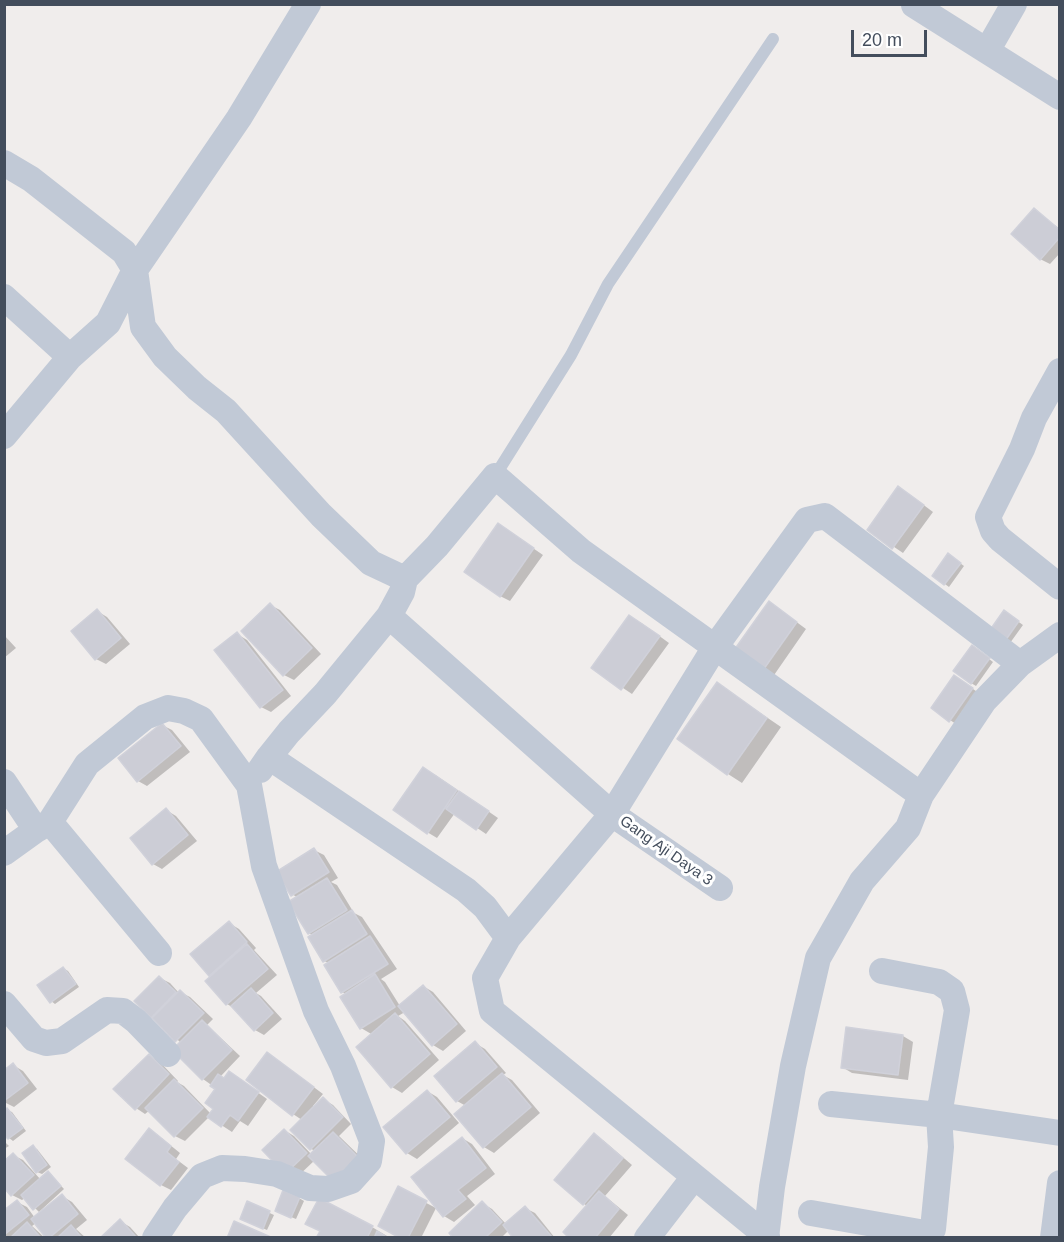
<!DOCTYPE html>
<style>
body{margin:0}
#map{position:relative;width:1064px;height:1242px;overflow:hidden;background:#f0edec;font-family:Helvetica,sans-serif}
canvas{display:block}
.frame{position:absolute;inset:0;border:6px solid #434d5c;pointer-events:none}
.scale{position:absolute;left:851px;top:30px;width:76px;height:27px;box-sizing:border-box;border:3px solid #434d5c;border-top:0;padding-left:8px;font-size:18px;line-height:21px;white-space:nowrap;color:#434d5c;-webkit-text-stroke:4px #fff;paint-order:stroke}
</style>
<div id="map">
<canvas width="1064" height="1242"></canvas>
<div class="frame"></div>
<div class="scale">20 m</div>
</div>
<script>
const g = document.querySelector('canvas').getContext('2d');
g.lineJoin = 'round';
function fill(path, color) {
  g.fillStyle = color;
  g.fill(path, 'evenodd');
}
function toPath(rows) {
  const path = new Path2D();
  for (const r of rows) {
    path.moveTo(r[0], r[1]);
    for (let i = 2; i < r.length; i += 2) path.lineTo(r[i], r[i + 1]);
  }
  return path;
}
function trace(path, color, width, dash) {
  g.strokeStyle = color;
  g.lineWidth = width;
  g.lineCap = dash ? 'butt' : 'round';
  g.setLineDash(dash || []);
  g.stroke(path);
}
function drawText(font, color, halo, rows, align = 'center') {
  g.font = font + ' Helvetica,sans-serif';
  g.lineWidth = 6;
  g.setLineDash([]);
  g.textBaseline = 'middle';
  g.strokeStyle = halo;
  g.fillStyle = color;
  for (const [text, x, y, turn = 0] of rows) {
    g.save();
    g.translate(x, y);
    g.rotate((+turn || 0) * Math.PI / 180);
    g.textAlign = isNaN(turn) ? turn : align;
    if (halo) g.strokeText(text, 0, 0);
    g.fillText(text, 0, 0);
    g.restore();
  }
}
fill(toPath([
 [1034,210,1060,229,1060,253,1050,264,1040,259],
 [909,494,933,512,903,553,869,530],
 [508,531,543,555,510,601,500,596],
 [953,558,964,566,949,587,934,576],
 [270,605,280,610,321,654,294,680,284,675],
 [779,609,806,629,772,678,762,672],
 [97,611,107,617,130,644,106,664,96,659],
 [1009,615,1023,625,1010,643,1005,640],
 [640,622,669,643,632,694,593,668],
 [237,634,247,640,291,696,271,712,261,707],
 [4,635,16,648,4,658],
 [976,649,993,662,976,686,971,683],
 [964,683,982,695,959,726,950,720],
 [718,684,781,727,742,783,728,774],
 [162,725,172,730,190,752,147,786,138,781],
 [434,774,498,818,486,834,455,813,437,838,427,832],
 [166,810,176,816,197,841,162,869,153,864],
 [314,850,324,855,338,878,331,882,337,885,354,913,362,917,397,969,381,979,385,982,400,1006,423,986,433,992,466,1031,443,1051,433,1045,405,1012,398,1016,405,1021,439,1060,402,1093,392,1087,373,1035,361,1028,346,994,342,992,329,963,324,961,313,936,309,933,298,898,292,894],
 [229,923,239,929,256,948,254,950,277,975,256,993,261,996,282,1019,264,1035,255,1030,237,1010,227,1004,213,976,210,974],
 [63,968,68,971,79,987,55,1004,51,1001],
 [160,978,170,983,179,993,180,992,190,997,213,1019,207,1025,240,1056,220,1077,224,1079,239,1079,267,1099,248,1126,240,1121,232,1132,209,1117,185,1141,175,1136,150,1110,145,1114,136,1108,149,1055,159,1061,178,1081,177,1082,184,1086,211,1114,215,1108,217,1089,203,1079,181,1043,137,1001],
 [847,1029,903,1036,913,1042,908,1080,852,1073,842,1067],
 [475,1043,485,1049,506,1073,503,1075,512,1080,540,1113,494,1153,484,1147,466,1106,457,1101,436,1076],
 [268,1053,323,1094,313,1106,315,1107,323,1099,333,1105,351,1124,339,1136,370,1166,315,1160,296,1178,286,1173,284,1130,294,1136,312,1155,316,1151,311,1149,302,1120,293,1114],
 [13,1065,23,1071,37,1089,14,1107,4,1102,4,1072],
 [427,1091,437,1097,459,1123,417,1159,407,1153,385,1127],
 [7,1110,12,1112,26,1131,13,1141,9,1138],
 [594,1135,604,1141,632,1165,605,1196,628,1215,609,1238,571,1238,587,1206,584,1204],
 [159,1136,180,1153,176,1159,188,1168,171,1190,161,1185],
 [462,1138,472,1144,495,1174,467,1196,475,1205,454,1222,444,1216],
 [4,1141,9,1146,4,1149],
 [33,1147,37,1149,51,1167,42,1174,37,1172],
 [13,1155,23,1160,41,1180,49,1173,64,1189,39,1212,25,1198,22,1200,12,1195],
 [399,1189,436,1208,421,1238,402,1238],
 [62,1196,72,1202,87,1220,76,1229,86,1238,48,1238,36,1223,32,1226,45,1238,4,1238,4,1212,17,1202,27,1207,35,1218],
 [299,1198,304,1201,296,1219,281,1213],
 [248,1203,274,1215,267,1230,246,1221],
 [482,1203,492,1209,506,1224,525,1208,535,1213,555,1238,515,1238,509,1230,501,1238,456,1238],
 [120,1221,130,1227,140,1238,102,1238],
 [372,1227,387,1236,386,1238,318,1238]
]), '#0003');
const building = toPath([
 [1034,208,1060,230,1060,237,1040,260,1011,234,1034,208],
 [898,486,924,505,892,549,867,530,898,486],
 [498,523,534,548,500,597,464,572,498,523],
 [948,553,961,563,944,585,932,576,948,553],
 [769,601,797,622,761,673,732,653,769,601],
 [270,603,312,648,283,676,241,631,270,603],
 [97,609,121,638,95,660,71,631,97,609],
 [1004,610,1019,621,1005,641,990,630,1004,610],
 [629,615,660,636,621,690,591,668,629,615],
 [237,632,283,690,260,708,214,650,237,632],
 [972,645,990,658,971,684,953,671,972,645],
 [954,675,973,688,949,722,931,708,954,675],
 [717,682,767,718,727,775,677,739,717,682],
 [162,723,181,746,137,782,118,758,162,723],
 [423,767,457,790,427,834,393,810,423,767],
 [459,791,489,811,476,830,446,809,459,791],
 [166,808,188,835,152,865,130,838,166,808],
 [314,848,329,872,291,896,276,872,314,848],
 [327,878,347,910,308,934,288,902,327,878],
 [352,910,367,934,323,962,308,937,352,910],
 [229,921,247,942,209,976,190,954,229,921],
 [370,936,388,964,341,993,324,965,370,936],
 [247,944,268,969,226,1005,205,981,247,944],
 [63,967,76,984,50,1003,37,985,63,967],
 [375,974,395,1007,360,1029,340,997,375,974],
 [159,976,176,992,151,1018,134,1001,159,976],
 [423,985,457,1024,432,1046,398,1006,423,985],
 [251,988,273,1013,254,1031,231,1006,251,988],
 [180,990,204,1013,175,1042,152,1018,180,990],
 [395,1013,430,1054,391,1088,356,1047,395,1013],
 [202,1020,232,1050,202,1080,172,1050,202,1020],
 [846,1027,903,1035,898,1075,841,1068,846,1027],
 [475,1041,497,1067,456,1102,434,1076,475,1041],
 [267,1052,314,1087,292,1116,246,1080,267,1052],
 [149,1054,169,1074,135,1110,113,1089,149,1054],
 [13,1063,28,1083,4,1101,4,1070,13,1063],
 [229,1071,259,1092,238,1121,230,1115,221,1127,207,1117,213,1109,205,1103,215,1089,210,1086,218,1074,224,1078,229,1071],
 [502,1073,531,1107,483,1148,454,1114,502,1073],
 [174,1079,203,1108,174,1137,145,1108,174,1079],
 [427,1090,450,1117,406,1154,383,1127,427,1090],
 [323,1097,343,1117,310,1150,290,1130,323,1097],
 [7,1108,23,1128,8,1139,4,1135,4,1110,7,1108],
 [149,1128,171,1146,167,1152,179,1162,160,1186,125,1159,149,1128],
 [284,1129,307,1153,285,1174,262,1150,284,1129],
 [333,1132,361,1160,336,1184,308,1156,333,1132],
 [594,1133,623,1158,583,1205,554,1180,594,1133],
 [462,1137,486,1168,458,1190,466,1199,443,1217,411,1177,462,1137],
 [33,1145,47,1165,36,1173,22,1153,33,1145],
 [13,1153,34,1175,11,1196,4,1188,4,1161,13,1153],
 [48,1171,61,1186,33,1210,21,1195,48,1171],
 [398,1186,427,1201,408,1238,400,1238,378,1226,398,1186],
 [283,1190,300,1197,291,1218,275,1211,283,1190],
 [599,1191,619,1209,595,1238,569,1238,563,1232,599,1191],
 [62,1194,78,1214,49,1238,46,1238,31,1219,62,1194],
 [319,1198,373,1226,367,1238,316,1238,320,1231,305,1224,319,1198],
 [17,1200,29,1215,4,1235,4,1210,17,1200],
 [247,1201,270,1211,263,1229,240,1219,247,1201],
 [482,1201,502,1222,487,1236,488,1238,453,1238,449,1233,482,1201],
 [525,1206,552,1237,513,1238,503,1225,525,1206],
 [120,1219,137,1238,100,1238,120,1219],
 [234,1221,273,1238,227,1238,234,1221],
 [27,1222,41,1238,10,1238,27,1222],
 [71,1225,82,1238,57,1238,71,1225],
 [377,1231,388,1238,374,1238,377,1231]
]);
fill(building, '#cccdd6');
trace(building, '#d0d1da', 1.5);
trace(toPath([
 [495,476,571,355,608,284,773,39]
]), '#c1c9d6', 12);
trace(toPath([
 [914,5,1060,97],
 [987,51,1014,4],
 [4,163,31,179,124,252,135,270,143,327,165,357,197,388,226,411,321,515,371,563,405,579],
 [4,297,70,357],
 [1060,371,1034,418,1022,449,988,517,993,531,1000,539,1060,587],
 [4,436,70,357,108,323,135,270,239,118,308,4],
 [389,616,612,814,720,888],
 [269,757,289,732,325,694,389,616,402,592,405,579,437,546,495,476,581,551,921,795],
 [260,770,269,757,466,890,485,907,508,938,485,978,492,1011,767,1236],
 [4,782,36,830,50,822,87,764,145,717,168,708,184,711,201,719,249,785,264,866,316,1011,343,1066,372,1141,369,1161,351,1181,328,1189,310,1188,277,1174,245,1169,222,1168,202,1176,175,1208,155,1238],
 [50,822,159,953],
 [4,853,36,830],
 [508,938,612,814,715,647,807,520,825,516,1020,664],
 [4,1004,34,1039,46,1043,62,1041,107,1010,123,1011,136,1021,168,1054],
 [831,1104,939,1115,1060,1133],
 [811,1213,925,1233,933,1229,941,1147,939,1115,957,1010,952,991,939,982,882,971],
 [647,1238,694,1177],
 [766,1238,772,1187,793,1066,818,958,862,881,908,828,921,795,984,701,1020,664,1060,635],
 [1053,1238,1060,1183]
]), '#c1c9d6', 26);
drawText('15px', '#434d5c', '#fff', [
 ["Gang Aji Daya 3",666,851,35]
]);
</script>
